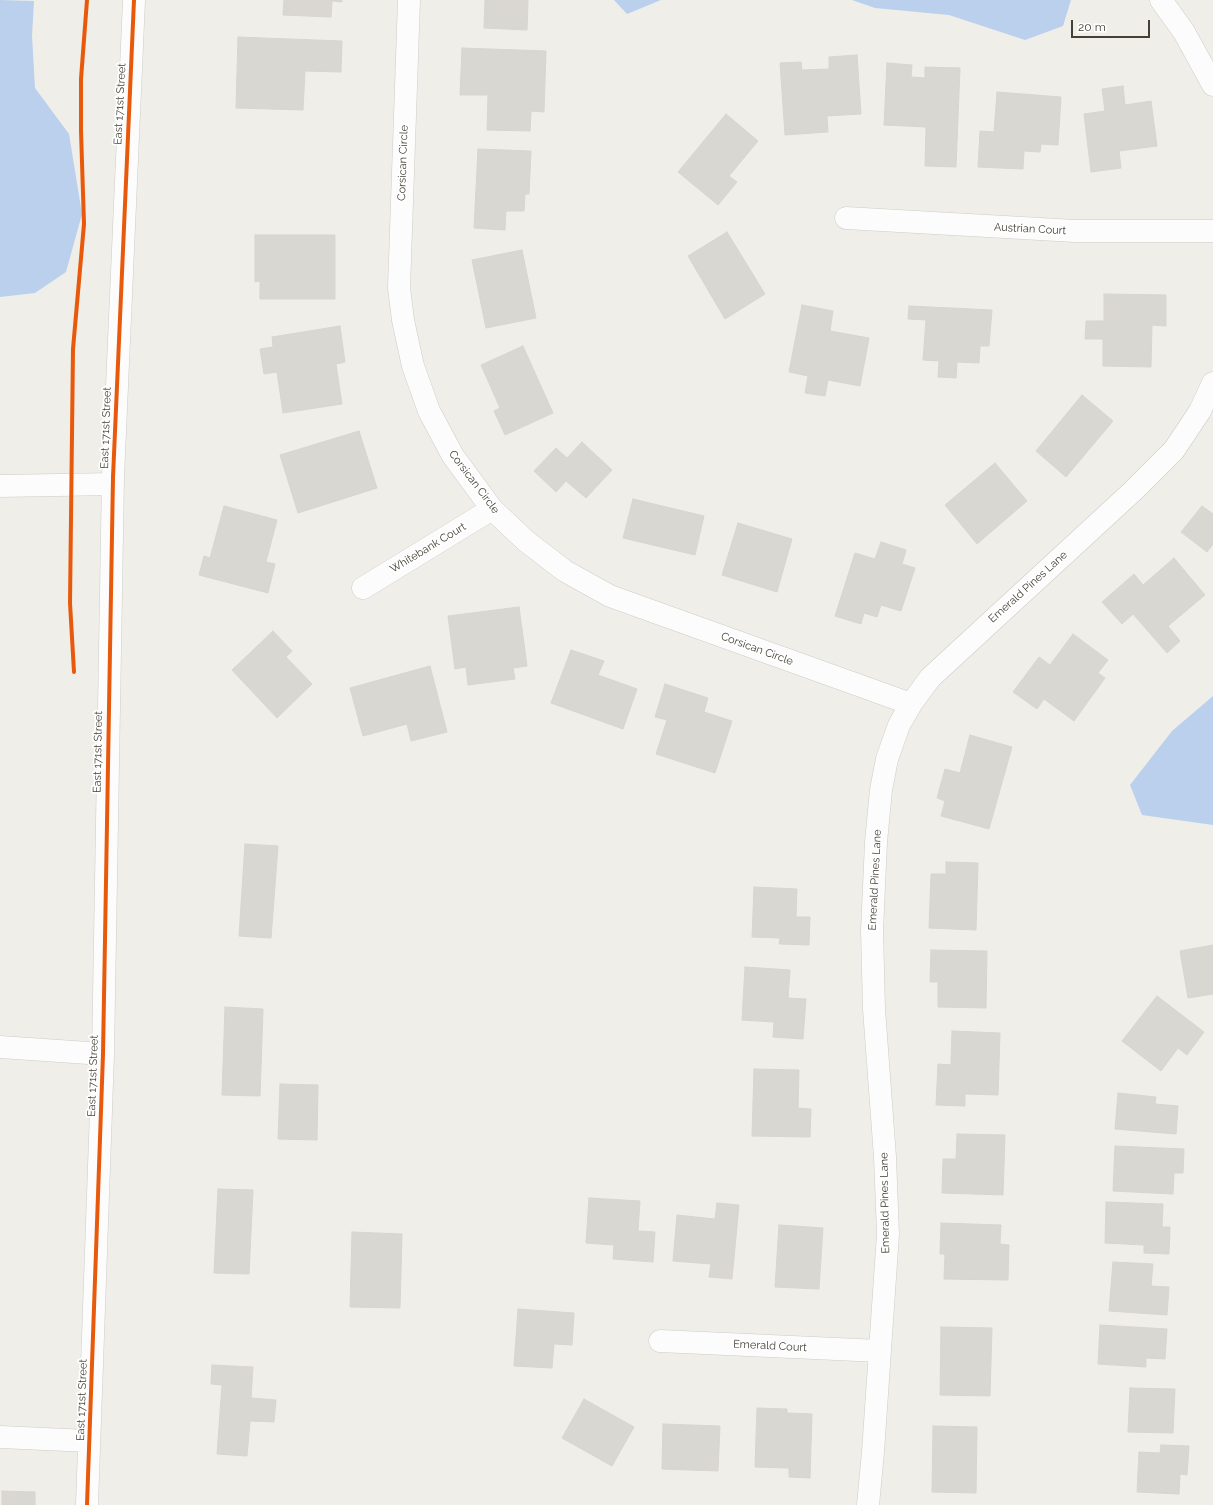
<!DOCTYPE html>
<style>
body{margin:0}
#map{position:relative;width:1213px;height:1505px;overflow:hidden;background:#efeee8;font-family:Raleway,sans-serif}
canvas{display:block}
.scale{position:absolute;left:1071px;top:20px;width:79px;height:18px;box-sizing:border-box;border:2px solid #444035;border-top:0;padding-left:5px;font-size:12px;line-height:14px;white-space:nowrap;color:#444035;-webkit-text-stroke:3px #fff;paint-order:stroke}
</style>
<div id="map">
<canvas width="1213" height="1505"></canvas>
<div class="scale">20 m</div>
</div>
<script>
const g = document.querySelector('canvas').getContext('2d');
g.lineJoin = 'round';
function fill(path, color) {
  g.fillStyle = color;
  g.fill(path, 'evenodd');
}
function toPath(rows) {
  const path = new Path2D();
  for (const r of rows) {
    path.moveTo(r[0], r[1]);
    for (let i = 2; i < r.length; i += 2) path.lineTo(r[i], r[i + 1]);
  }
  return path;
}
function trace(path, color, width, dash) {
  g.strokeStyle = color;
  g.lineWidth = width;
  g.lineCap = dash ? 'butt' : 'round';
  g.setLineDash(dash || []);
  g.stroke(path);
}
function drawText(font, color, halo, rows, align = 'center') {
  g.font = font + ' Raleway,sans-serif';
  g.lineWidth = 3.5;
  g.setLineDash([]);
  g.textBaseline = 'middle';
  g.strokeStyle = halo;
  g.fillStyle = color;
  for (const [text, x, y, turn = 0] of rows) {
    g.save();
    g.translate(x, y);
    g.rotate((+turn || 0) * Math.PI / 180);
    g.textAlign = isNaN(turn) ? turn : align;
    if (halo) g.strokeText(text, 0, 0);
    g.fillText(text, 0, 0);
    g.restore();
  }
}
fill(toPath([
 [0,0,34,1,32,36,35,88,69,134,82,214,66,272,35,293,0,297],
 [614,0,661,0,627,14],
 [852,0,1071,0,1063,26,1025,40,949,15,875,8],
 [1213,696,1213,825,1142,815,1130,785,1172,731]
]), '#bad0ec');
const building = toPath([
 [284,0,342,0,342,2,332,1,331,17,283,15,284,0],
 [485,0,528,0,527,30,484,28,485,0],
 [238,37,342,41,341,72,305,71,303,110,236,108,238,37],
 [462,48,546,51,544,112,531,111,530,131,487,130,488,95,460,95,462,48],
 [857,55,861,114,827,116,828,132,785,135,780,63,801,62,802,70,829,69,829,57,857,55],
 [887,63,912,65,911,77,925,78,925,67,960,68,956,167,925,166,926,127,884,125,887,63],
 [1123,86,1125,105,1151,101,1157,146,1119,151,1121,168,1091,172,1084,114,1105,111,1102,89,1123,86],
 [997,92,1061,97,1058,145,1041,144,1040,152,1024,151,1023,169,978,167,980,131,994,132,997,92],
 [726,114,758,141,729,176,737,182,718,205,678,172,726,114],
 [478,149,531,151,529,194,525,194,524,211,506,211,505,230,474,228,478,149],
 [727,232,765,294,725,319,688,256,727,232],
 [255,235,335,235,335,299,260,299,260,281,255,282,255,235],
 [522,250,536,318,486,328,472,260,522,250],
 [1104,294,1166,295,1166,326,1152,325,1151,367,1103,366,1103,339,1085,339,1086,321,1104,321,1104,294],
 [802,305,833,311,830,331,869,338,860,386,828,380,825,396,805,393,808,376,789,372,802,305],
 [909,306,992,310,989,346,980,346,979,363,957,362,956,378,938,377,939,361,923,360,926,320,908,319,909,306],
 [340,326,345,362,336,364,342,404,283,413,277,372,264,374,260,349,273,347,272,337,340,326],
 [523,346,553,413,505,435,494,411,500,408,481,365,523,346],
 [1082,395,1113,421,1066,477,1036,451,1082,395],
 [359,431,377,488,298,513,280,455,359,431],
 [582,442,612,470,586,498,566,481,556,492,534,471,556,448,567,458,582,442],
 [995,463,1027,501,977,544,945,505,995,463],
 [633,499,704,516,695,555,623,538,633,499],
 [224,506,277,520,266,562,275,564,268,593,199,575,204,556,210,558,224,506],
 [1202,506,1213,514,1213,544,1207,552,1181,532,1202,506],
 [738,523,792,539,777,592,722,575,738,523],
 [881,542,906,550,902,564,915,568,901,611,881,605,877,617,864,613,861,624,835,616,855,553,875,559,881,542],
 [1174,558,1205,595,1168,626,1180,641,1167,653,1133,614,1122,624,1102,602,1134,574,1143,585,1174,558],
 [519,607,527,666,513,668,515,679,468,685,466,667,455,669,448,616,519,607],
 [273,631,292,651,286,657,312,684,277,718,232,670,273,631],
 [1073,634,1108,660,1098,673,1105,678,1074,721,1044,699,1037,709,1013,692,1039,657,1050,665,1073,634],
 [571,650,604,661,598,675,637,689,623,729,551,703,571,650],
 [430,666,447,732,411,741,407,724,363,736,350,688,430,666],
 [665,684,708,698,704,712,732,721,715,773,656,754,667,720,655,717,665,684],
 [970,735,1012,747,989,829,941,816,945,801,937,798,945,769,960,773,970,735],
 [245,844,278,846,271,938,239,936,245,844],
 [946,862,978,863,976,930,929,928,931,874,946,874,946,862],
 [754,887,797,889,796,917,810,917,809,945,779,944,780,938,752,937,754,887],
 [1213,945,1213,994,1188,998,1180,951,1213,945],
 [931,950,987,951,986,1008,938,1007,938,982,930,982,931,950],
 [745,967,790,970,788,998,806,999,803,1039,773,1037,774,1022,742,1020,745,967],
 [1157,996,1204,1032,1187,1055,1178,1048,1161,1071,1122,1041,1157,996],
 [225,1007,263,1009,260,1096,222,1095,225,1007],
 [952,1031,1000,1033,998,1095,965,1094,965,1106,936,1105,938,1064,951,1065,952,1031],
 [754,1069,799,1070,798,1108,811,1109,810,1137,752,1136,754,1069],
 [280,1084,318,1085,317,1140,278,1139,280,1084],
 [1118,1093,1156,1097,1155,1104,1178,1106,1176,1134,1115,1129,1118,1093],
 [957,1134,1005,1135,1003,1195,942,1193,943,1159,956,1159,957,1134],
 [1115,1146,1184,1149,1183,1173,1174,1173,1173,1194,1113,1191,1115,1146],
 [218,1189,253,1190,249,1274,214,1273,218,1189],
 [589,1198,640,1201,638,1231,655,1232,653,1262,613,1259,614,1245,586,1243,589,1198],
 [1106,1202,1163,1204,1162,1227,1170,1227,1169,1254,1144,1253,1144,1245,1105,1243,1106,1202],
 [717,1203,739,1205,732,1279,709,1277,711,1264,673,1261,677,1215,715,1219,717,1203],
 [941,1223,1001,1225,1000,1244,1009,1245,1008,1280,944,1279,945,1254,940,1254,941,1223],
 [779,1225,823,1228,819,1289,775,1287,779,1225],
 [352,1232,402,1234,400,1308,350,1307,352,1232],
 [1113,1262,1153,1264,1151,1286,1169,1287,1167,1315,1109,1311,1113,1262],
 [518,1309,574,1313,572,1345,554,1344,552,1368,514,1366,518,1309],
 [1100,1325,1167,1329,1165,1359,1146,1358,1146,1367,1098,1364,1100,1325],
 [941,1327,992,1328,990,1396,940,1395,941,1327],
 [212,1365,253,1367,251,1398,276,1400,274,1422,250,1421,247,1456,217,1454,222,1385,211,1384,212,1365],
 [1130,1388,1175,1389,1173,1433,1128,1432,1130,1388],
 [584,1399,634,1427,612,1466,562,1438,584,1399],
 [757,1408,787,1409,787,1413,812,1414,810,1478,789,1477,789,1468,755,1467,757,1408],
 [663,1424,720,1426,718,1471,662,1469,663,1424],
 [933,1426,977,1427,976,1493,932,1492,933,1426],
 [1161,1445,1189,1446,1187,1475,1180,1474,1179,1494,1137,1492,1139,1452,1160,1453,1161,1445],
 [2,1491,35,1492,35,1505,2,1505,2,1491]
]);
fill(building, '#d8d7d1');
trace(building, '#d7d5ce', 1);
const minor = toPath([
 [409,0,399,288,403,320,413,366,429,411,453,456,492,509,526,541,565,571,610,596,911,704],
 [1161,0,1184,32,1213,85],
 [846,218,1075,231,1213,231],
 [0,486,113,484],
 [363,588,492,509],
 [0,1047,103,1054],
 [660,1341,880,1351],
 [0,1437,89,1441],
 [87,1505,103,1054,113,477,134,0],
 [868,1505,873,1452,888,1234,885,1157,874,1009,872,931,876,842,881,790,887,759,899,725,911,704,930,678,1133,491,1174,450,1200,411,1213,383]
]);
trace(minor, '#cdccc6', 23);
trace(minor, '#fdfcfc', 22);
trace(toPath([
 [74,672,70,603,73,349,84,224,81,131,81,79,87,0],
 [87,1505,103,1054,113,477,134,0]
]), '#e8590c', 4);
drawText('11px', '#444035', '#fff', [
 ["East 171st Street",120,104,-87],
 ["Corsican Circle",403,163,-88],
 ["Austrian Court",1030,229,3],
 ["East 171st Street",106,428,-88],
 ["Corsican Circle",474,482,53],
 ["Whitebank Court",428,548,-31],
 ["Emerald Pines Lane",1028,587,-42],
 ["Corsican Circle",757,649,20],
 ["East 171st Street",98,752,-89],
 ["Emerald Pines Lane",875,880,-87],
 ["East 171st Street",93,1076,-88],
 ["Emerald Pines Lane",885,1203,-91],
 ["Emerald Court",770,1346,3],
 ["East 171st Street",82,1400,-88]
]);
</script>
